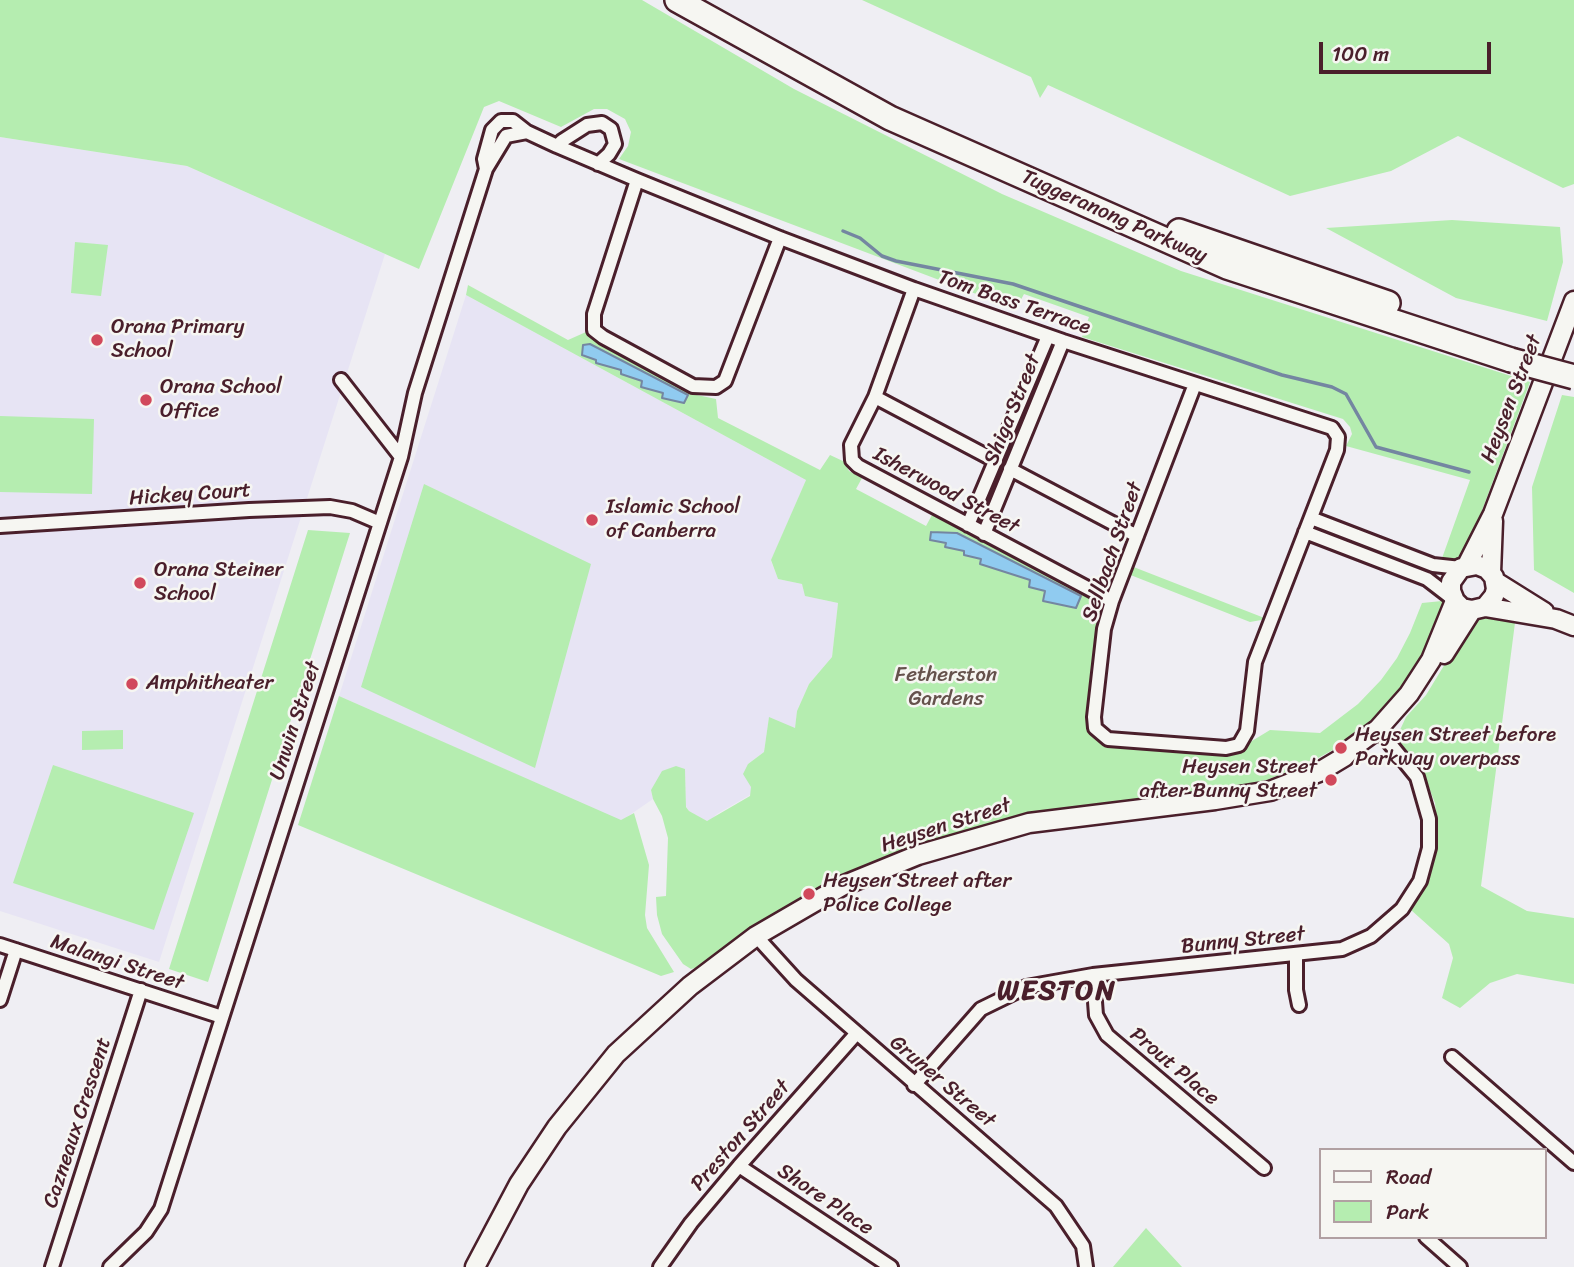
<!DOCTYPE html>
<style>
body{margin:0}
#map{position:relative;width:1574px;height:1267px;overflow:hidden;background:#efeef3;font-family:Sriracha,sans-serif}
canvas{display:block}
.legend{position:absolute;left:1319px;top:1148px;width:228px;height:91px;box-sizing:border-box;background:#f6f6f2;border:2px solid #b1a0a2;margin:0;padding:9px 12px;list-style:none;font-size:21px;color:#4a1f2b}
.legend li{display:flex;align-items:center;gap:14px;height:35px}
.legend b{width:35px;border:2px solid #b1a0a2}
.scale{position:absolute;left:1319px;top:42px;width:172px;height:32px;box-sizing:border-box;border:4px solid #4a1f2b;border-top:0;padding-left:9px;font-size:21px;line-height:24px;white-space:nowrap;color:#4a1f2b;-webkit-text-stroke:5px #f6f6f2;paint-order:stroke}
</style>
<div id="map">
<canvas width="1574" height="1267"></canvas>
<ul class="legend">
<li><b style="height:9px;background:#f6f6f2"></b>Road</li>
<li><b style="height:19px;background:#b5edb0"></b>Park</li>
</ul>
<div class="scale">100 m</div>
</div>
<script>
const g = document.querySelector('canvas').getContext('2d');
g.lineJoin = 'round';
function fill(path, color) {
  g.fillStyle = color;
  g.fill(path, 'evenodd');
}
function toPath(rows) {
  const path = new Path2D();
  for (const r of rows) {
    path.moveTo(r[0], r[1]);
    for (let i = 2; i < r.length; i += 2) path.lineTo(r[i], r[i + 1]);
  }
  return path;
}
function trace(path, color, width, dash) {
  g.strokeStyle = color;
  g.lineWidth = width;
  g.lineCap = dash ? 'butt' : 'round';
  g.setLineDash(dash || []);
  g.stroke(path);
}
function drawText(font, color, halo, rows, align = 'center') {
  g.font = font + ' Sriracha,sans-serif';
  g.lineWidth = 5;
  g.setLineDash([]);
  g.textBaseline = 'middle';
  g.strokeStyle = halo;
  g.fillStyle = color;
  for (const [text, x, y, turn = 0] of rows) {
    g.save();
    g.translate(x, y);
    g.rotate((+turn || 0) * Math.PI / 180);
    g.textAlign = isNaN(turn) ? turn : align;
    if (halo) g.strokeText(text, 0, 0);
    g.fillText(text, 0, 0);
    g.restore();
  }
}
fill(toPath([
 [0,137,187,166,385,254,159,962,0,911],
 [466,295,806,480,771,561,778,579,802,584,806,596,838,603,832,657,809,684,797,711,795,729,769,718,764,752,748,764,752,792,750,795,717,814,711,820,706,821,689,811,686,806,685,769,651,790,653,799,621,821,339,696]
]), '#e7e4f4');
fill(toPath([
 [0,0,642,0,794,89,1002,194,1181,271,1530,382,1468,548,1454,561,1441,561,1470,480,1346,446,1352,434,1350,427,1343,419,1082,337,1089,317,1024,294,1016,309,619,159,628,146,631,132,625,119,607,109,594,109,561,127,499,101,484,107,419,269,187,166,0,137],
 [862,0,1574,0,1574,184,1563,188,1458,136,1391,171,1290,196,1048,85,1040,98,1031,77],
 [1452,220,1560,227,1563,262,1547,321,1456,298,1326,228],
 [75,242,108,245,101,296,71,293],
 [468,285,568,340,586,332,697,395,716,399,718,418,820,470,830,455,845,462,849,471,862,478,856,489,926,526,932,515,1095,600,1101,612,1101,629,1091,729,1096,739,1110,745,1242,747,1270,730,1320,733,1358,704,1381,680,1397,658,1410,633,1422,603,1442,601,1442,613,1432,640,1415,671,1387,707,1349,741,1311,762,1259,783,1055,810,919,845,852,873,793,903,698,967,691,969,683,964,662,934,657,915,656,897,666,896,668,838,662,816,653,799,651,790,662,771,676,766,685,769,686,807,689,811,707,821,750,796,751,787,743,774,748,764,764,752,769,717,795,728,797,711,809,684,832,657,838,603,805,596,802,584,778,579,771,560,806,480,466,295],
 [1562,395,1574,397,1574,593,1534,570,1532,487],
 [0,416,94,419,92,494,0,492],
 [424,484,591,564,535,768,361,687],
 [308,530,350,533,208,982,169,969],
 [1131,566,1267,619,1250,622,1128,574],
 [1470,613,1516,615,1481,886,1527,911,1574,918,1574,984,1517,974,1490,983,1460,1008,1442,998,1453,958,1449,944,1411,910,1434,860,1438,835,1435,803,1426,780,1399,740,1400,730,1406,717,1426,695,1448,659],
 [339,696,621,820,634,813,649,865,645,915,647,928,674,972,661,976,298,825],
 [123,730,123,749,82,750,82,731],
 [53,765,194,813,154,930,13,883],
 [1146,1228,1182,1267,1113,1267]
]), '#b5edb0');
const water = toPath([
 [590,344,688,395,684,403,662,398,663,393,641,387,642,381,621,374,621,370,596,363,596,360,582,355,583,345,590,344],
 [931,532,957,533,1081,596,1076,608,1043,601,1045,591,1029,587,1030,580,980,564,981,559,964,555,964,551,945,547,946,543,930,540,931,532]
]);
fill(water, '#90cbf0');
trace(water, '#7486a1', 2);
trace(toPath([
 [843,231,860,238,882,256,896,261,1013,284,1282,375,1332,387,1346,394,1376,447,1469,472]
]), '#7486a1', 3.5);
const street = toPath([
 [557,146,562,141,587,125,602,123,611,129,615,144,609,154,598,164],
 [486,169,484,159,492,130,501,121,513,121,527,132,557,146,637,180,780,238,914,289,1063,341,1332,428,1338,437,1337,450,1255,662,1247,731,1239,745,1226,748,1108,739,1095,728,1094,717,1104,629,1112,601,1195,384],
 [637,180,594,314,594,330,603,337,693,386,716,387,725,381,780,238],
 [914,289,875,397,851,445,852,460,858,466,1112,601],
 [341,380,401,457],
 [875,397,996,461],
 [1010,469,1137,536],
 [1311,518,1433,565,1461,568],
 [968,525,1048,336],
 [0,526,249,510,330,507,352,511,380,523],
 [1305,532,1427,579,1453,599],
 [984,534,1063,341],
 [756,936,796,980,1056,1206,1083,1246,1086,1267],
 [0,945,222,1017],
 [1296,955,1296,990,1299,1005],
 [1093,975,1096,1015,1107,1035,1264,1168],
 [0,1000,16,950],
 [1452,1057,1574,1163],
 [914,1085,981,1009,1026,987,1093,975,1342,949,1371,936,1402,909,1420,881,1429,848,1429,819,1417,777,1378,729],
 [739,1166,891,1267],
 [1426,1237,1460,1267],
 [52,1267,141,990],
 [110,1267,146,1232,161,1209,401,457,415,393,486,169,506,136,527,132],
 [660,1267,691,1223,739,1166,856,1034]
]);
const secondary = toPath([
 [1467,565,1493,514,1574,301],
 [1491,573,1493,521],
 [1496,582,1544,612],
 [1485,607,1556,619,1574,626],
 [1444,654,1472,610,1485,607,1494,596,1496,589,1494,577,1487,569,1477,565,1461,568,1451,582,1451,591,1455,601,1462,608,1472,610],
 [475,1267,519,1184,557,1127,616,1054,690,986,756,936,842,886,918,855,1029,823,1215,800,1270,791,1319,772,1344,757,1352,748,1378,729,1409,694,1431,660,1455,601]
]);
const highway = toPath([
 [677,0,890,118,1227,267,1511,360],
 [1179,231,1388,303]
]);
trace(street, '#4a1f2b', 18);
trace(secondary, '#4a1f2b', 23);
trace(highway, '#4a1f2b', 28);
trace(street, '#f6f6f2', 12);
trace(secondary, '#f6f6f2', 18);
trace(highway, '#f6f6f2', 23);
const highwayBridge = toPath([
 [1511,360,1574,377]
]);
trace(highwayBridge, '#4a1f2b', 28, []);
trace(highwayBridge, '#f6f6f2', 23);
for (const [x, y, r, color] of [
 [97,340,7,"#d1495b"],
 [146,400,7,"#d1495b"],
 [592,520,7,"#d1495b"],
 [140,583,7,"#d1495b"],
 [132,684,7,"#d1495b"],
 [1341,748,7,"#d1495b"],
 [1331,780,7,"#d1495b"],
 [809,894,7,"#d1495b"]
]) {
  const dot = new Path2D();
  dot.arc(x, y, r, 0, 2 * Math.PI);
  g.fillStyle = color;
  g.fill(dot);
  trace(dot, '#f6f6f2', 2.5);
}
drawText('21px', '#4a1f2b', '#f6f6f2', [
 ["Tuggeranong Parkway",1114,217,24],
 ["Tom Bass Terrace",1014,303,19],
 ["Heysen Street",1512,399,-69],
 ["Shiga Street",1013,410,-68],
 ["Isherwood Street",946,491,28],
 ["Hickey Court",190,495,-4],
 ["Sellbach Street",1113,552,-71],
 ["Unwin Street",296,721,-72],
 ["Heysen Street",946,826,-18],
 ["Bunny Street",1243,941,-6],
 ["Malangi Street",117,963,18],
 ["Prout Place",1174,1067,40],
 ["Gruner Street",942,1082,40],
 ["Cazneaux Crescent",78,1123,-72],
 ["Preston Street",741,1136,-49],
 ["Shore Place",825,1200,34]
]);
drawText('21px', '#4a1f2b', '#f6f6f2', [
 ["Orana Primary",111,328],
 ["School",111,352],
 ["Orana School",160,388],
 ["Office",160,412],
 ["Islamic School",606,508],
 ["of Canberra",606,532],
 ["Orana Steiner",154,571],
 ["School",154,595],
 ["Amphitheater",146,684],
 ["Heysen Street before",1355,736],
 ["Parkway overpass",1355,760],
 ["Heysen Street",1317,768,"right"],
 ["after Bunny Street",1317,792,"right"],
 ["Heysen Street after",823,882],
 ["Police College",823,906]
], 'left');
drawText('21px', '#65524c', '#f6f6f2', [
 ["Fetherston",946,676],
 ["Gardens",946,700]
]);
g.letterSpacing = '2px';
drawText('bold 28px', '#4a1f2b', '#f6f6f2', [
 ["WESTON",1057,992]
]);
g.letterSpacing = '0px';
</script>
